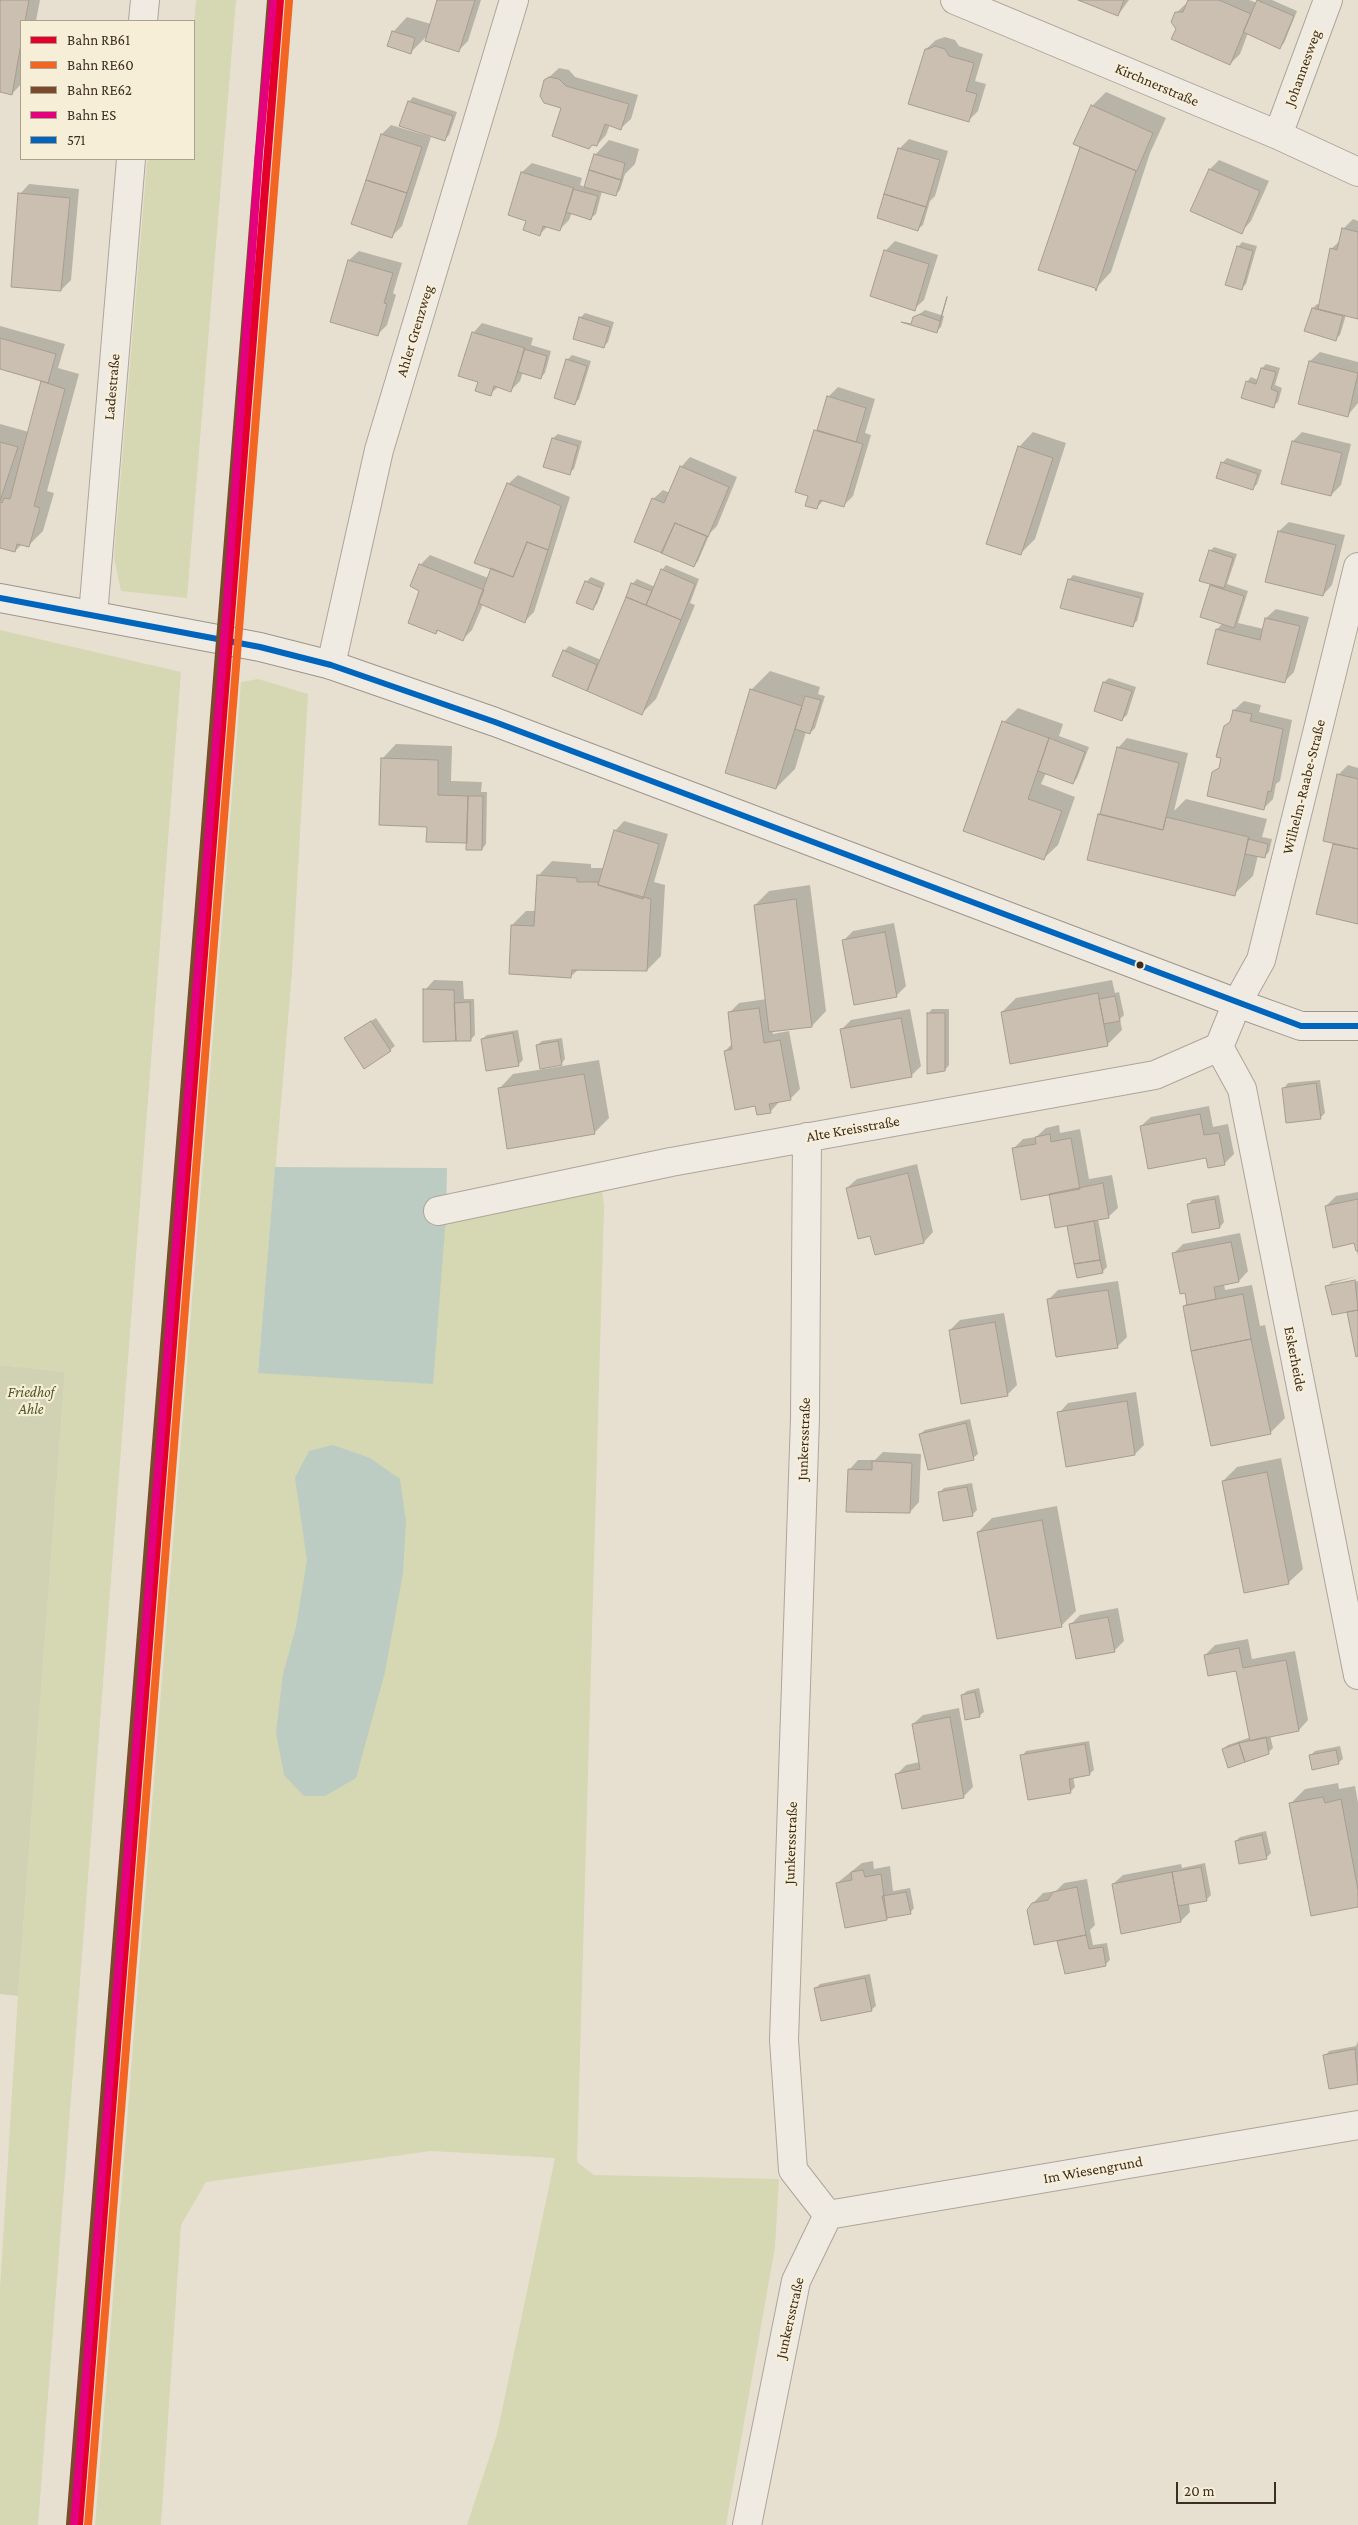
<!DOCTYPE html>
<meta charset="utf-8">
<style>
body{margin:0}
#map{position:relative;width:1358px;height:2525px;overflow:hidden;background:#e7e0d1;font-family:"Crimson Pro",serif}
canvas{display:block}
.legend{position:absolute;left:20px;top:20px;width:175px;height:140px;box-sizing:border-box;background:#f7eed8;border:1px solid #ada18e;margin:0;padding:6px 9px;list-style:none;font-size:15px;color:#3d2e20}
.legend li{display:flex;align-items:center;gap:10px;height:25px}
.legend b{width:25px;border:1px solid #ada18e}
.scale{position:absolute;left:1176px;top:2482px;width:100px;height:22px;box-sizing:border-box;border:2px solid #3d2e20;border-top:0;padding-left:6px;font-size:15px;line-height:18px;white-space:nowrap;color:#3d2e20;-webkit-text-stroke:4px #f7eed8;paint-order:stroke}
</style>
<div id="map">
<canvas width="1358" height="2525"></canvas>
<ul class="legend">
<li><b style="height:6px;background:#e4002b"></b>Bahn RB61</li>
<li><b style="height:6px;background:#f26522"></b>Bahn RE60</li>
<li><b style="height:6px;background:#7a4b2a"></b>Bahn RE62</li>
<li><b style="height:6px;background:#e5007d"></b>Bahn ES</li>
<li><b style="height:6px;background:#0065bd"></b>571</li>
</ul>
<div class="scale">20 m</div>
</div>
<script>
const g = document.querySelector('canvas').getContext('2d');
g.lineJoin = 'round';
function fill(path, color) {
  g.fillStyle = color;
  g.fill(path, 'evenodd');
}
function toPath(rows) {
  const path = new Path2D();
  for (const r of rows) {
    path.moveTo(r[0], r[1]);
    for (let i = 2; i < r.length; i += 2) path.lineTo(r[i], r[i + 1]);
  }
  return path;
}
function trace(path, color, width, dash) {
  g.strokeStyle = color;
  g.lineWidth = width;
  g.lineCap = dash ? 'butt' : 'round';
  g.setLineDash(dash || []);
  g.stroke(path);
}
function drawText(font, color, halo, rows, align = 'center') {
  g.font = font + ' "Crimson Pro",serif';
  g.lineWidth = 4.5;
  g.setLineDash([]);
  g.textBaseline = 'middle';
  g.strokeStyle = halo;
  g.fillStyle = color;
  for (const [text, x, y, turn = 0] of rows) {
    g.save();
    g.translate(x, y);
    g.rotate((+turn || 0) * Math.PI / 180);
    g.textAlign = isNaN(turn) ? turn : align;
    if (halo) g.strokeText(text, 0, 0);
    g.fillText(text, 0, 0);
    g.restore();
  }
}
fill(toPath([
 [196,0,236,0,187,598,121,591,114,557,147,163,149,159,194,159,194,23],
 [0,630,181,672,38,2525,0,2525,0,2289,18,1996,65,1372,0,1365],
 [258,679,308,694,292,973,258,1373,446,1216,601,1181,604,1207,577,2162,594,2175,779,2179,775,2247,726,2525,467,2525,497,2434,555,2158,431,2151,206,2182,181,2225,161,2525,95,2525,241,682]
]), '#d6d7b3');
fill(toPath([
 [0,1365,65,1372,18,1996,0,1994]
]), '#d1d1b3');
fill(toPath([
 [275,1167,447,1168,446,1216,433,1384,258,1373],
 [333,1445,370,1458,400,1479,406,1522,403,1573,385,1672,356,1778,325,1796,304,1796,284,1775,276,1732,283,1674,296,1627,307,1560,295,1478,309,1451]
]), '#bcccc2');
fill(toPath([
 [0,0,40,0,36,21,21,21,21,84,12,94,0,90],
 [438,0,481,0,468,41,459,50,428,35,411,52,393,32,407,17,431,24],
 [1129,0,1118,15,1080,1,1080,0],
 [1190,0,1249,0,1257,3,1258,0,1272,0,1297,11,1284,43,1279,47,1248,33,1240,54,1230,64,1177,28,1176,13],
 [945,37,955,40,959,46,983,54,975,81,986,84,978,111,968,121,926,49,936,40],
 [559,68,569,70,575,77,638,95,631,119,621,128,610,124,606,135,597,145,562,107,545,81],
 [1106,92,1166,118,1150,153,1111,272,1097,287,1041,269,1082,146,1092,106],
 [413,97,457,112,449,135,445,139,409,102],
 [391,125,431,137,402,226,392,236,382,134],
 [909,139,948,151,935,196,930,201,923,225,918,229,899,149],
 [609,140,639,149,635,164,625,174,620,190,615,195,602,191,596,214,591,218,572,212,569,220,559,230,548,226,540,234,528,220,522,172,532,163,582,178,580,185,585,187,595,155],
 [1219,160,1269,181,1251,221,1242,231,1192,209,1210,169],
 [29,184,79,189,71,280,61,290,20,194],
 [1353,219,1358,221,1358,318,1346,315,1340,335,1335,339,1313,308,1317,304,1320,305,1331,249,1341,240,1343,229],
 [895,241,938,255,924,300,914,309,885,251],
 [1242,242,1257,246,1246,284,1241,289,1238,247],
 [359,251,402,263,393,293,396,295,387,325,377,335,332,321,349,260],
 [925,310,944,316,941,327,936,332,914,318],
 [585,313,614,322,608,342,603,347,580,318],
 [482,323,533,338,531,345,551,351,545,373,540,378,523,372,520,381,511,390,498,387,490,394,473,333],
 [0,326,65,344,58,368,79,374,47,491,54,493,43,531,29,545,22,544,15,551,0,547,0,424,29,432,43,380,0,368],
 [1320,352,1358,362,1358,403,1348,415,1310,361],
 [572,355,591,361,579,399,575,403,567,360],
 [1266,364,1280,368,1275,385,1282,388,1278,402,1273,406,1247,382,1251,377,1258,380,1262,368],
 [838,387,875,399,865,433,871,435,853,496,843,506,824,500,816,508,809,495,797,491,828,397],
 [1033,432,1066,443,1035,539,1020,554,1019,447],
 [1302,432,1351,444,1341,485,1331,495,1283,483,1293,441],
 [558,434,582,441,574,469,569,473,545,466,553,438],
 [690,457,737,477,717,526,710,533,698,561,694,566,653,499,663,490,670,493,681,467],
 [1227,458,1262,470,1257,484,1252,489,1222,463],
 [518,475,570,497,534,612,525,621,483,604,472,630,463,639,439,630,436,633,421,590,412,586,421,564,430,555,488,578,492,569,508,484],
 [1289,522,1345,535,1332,585,1323,595,1279,531],
 [1214,547,1237,554,1227,584,1248,591,1238,623,1264,629,1266,618,1276,609,1309,617,1294,672,1285,681,1217,629,1223,623,1201,616,1212,583,1210,551],
 [666,565,699,579,690,603,695,605,656,699,642,713,553,676,564,651,569,646,601,660,632,584,637,579,655,587,662,570],
 [1073,575,1144,593,1137,621,1132,625,1069,580],
 [591,577,605,583,597,604,592,608,586,582],
 [770,671,820,687,818,694,825,696,815,728,810,733,806,732,795,769,776,788,751,690],
 [1109,678,1136,687,1127,715,1122,719,1104,682],
 [1244,701,1261,705,1259,712,1292,720,1280,781,1276,784,1273,799,1264,808,1213,773,1221,766,1225,726,1232,720,1234,710],
 [1018,708,1063,724,1059,736,1089,747,1077,778,1073,783,1046,773,1041,784,1075,797,1058,845,1043,859,1004,722],
 [1127,738,1188,753,1174,811,1186,799,1267,819,1262,837,1272,839,1269,852,1264,857,1258,855,1253,876,1234,894,1099,814,1102,811,1118,748],
 [396,744,452,746,451,781,482,782,481,792,487,792,486,844,482,849,428,825,382,759],
 [1348,765,1358,768,1358,923,1318,913,1335,843,1338,775],
 [624,821,668,834,654,882,665,885,661,956,647,970,579,969,570,977,512,925,526,911,536,911,538,876,552,861,591,864,591,868,604,868,615,831],
 [810,885,826,1011,812,1026,772,1030,773,1034,789,1031,800,1089,790,1099,780,1101,770,1112,756,1105,725,1051,732,1044,729,1013,739,1003,767,999,755,905,769,891],
 [894,923,906,986,896,996,843,941,853,931],
 [434,980,463,981,464,999,474,999,475,1035,470,1040,425,990],
 [1112,980,1115,993,1119,992,1124,1015,1120,1019,1122,1030,1107,1045,1002,1012,1016,998],
 [910,1009,921,1066,911,1076,842,1029,851,1020],
 [932,1009,949,1009,949,1065,945,1070,928,1014],
 [376,1018,395,1046,390,1050,350,1034],
 [518,1030,523,1060,518,1065,482,1039,487,1035],
 [562,1038,565,1059,561,1064,537,1045,542,1041],
 [599,1060,609,1118,594,1133,499,1089,513,1074],
 [1320,1080,1325,1113,1320,1118,1284,1088,1288,1083],
 [1209,1106,1213,1127,1228,1124,1234,1154,1224,1164,1141,1126,1151,1117],
 [1059,1125,1060,1133,1080,1129,1089,1179,1112,1175,1118,1208,1108,1217,1098,1219,1107,1267,1102,1272,1078,1276,1068,1224,1050,1193,1013,1149,1023,1139,1036,1137,1046,1128],
 [917,1164,933,1232,924,1242,876,1253,871,1235,847,1188,857,1179],
 [1358,1192,1358,1256,1355,1242,1326,1206,1336,1196],
 [1219,1195,1224,1222,1220,1227,1188,1205,1192,1200],
 [1240,1233,1248,1271,1239,1281,1224,1284,1225,1290,1252,1285,1260,1326,1265,1325,1285,1418,1270,1433,1184,1306,1188,1302,1173,1254,1183,1244],
 [1358,1276,1330,1284,1330,1286,1358,1281,1358,1355,1348,1313,1327,1287,1331,1282],
 [1118,1281,1127,1337,1117,1347,1048,1300,1058,1290],
 [1004,1313,1017,1385,1007,1395,950,1330,960,1320],
 [1136,1392,1144,1445,1135,1454,1059,1413,1068,1403],
 [970,1419,978,1454,973,1458,920,1434,925,1430],
 [883,1452,921,1454,919,1502,910,1512,849,1470,858,1460,875,1460],
 [1281,1458,1303,1569,1288,1583,1223,1481,1237,1467],
 [972,1483,977,1510,972,1515,939,1493,944,1488],
 [1057,1506,1076,1611,1062,1625,998,1637,978,1532,992,1518],
 [1118,1608,1124,1641,1114,1651,1070,1625,1080,1615],
 [1248,1639,1252,1659,1295,1651,1308,1720,1299,1730,1270,1735,1273,1748,1269,1752,1223,1749,1228,1745,1251,1737,1237,1669,1205,1655,1215,1645],
 [979,1688,984,1712,979,1716,962,1695,967,1691],
 [959,1708,973,1787,964,1796,897,1774,906,1765,920,1762,913,1724,923,1715],
 [1089,1741,1094,1770,1089,1774,1073,1777,1075,1787,1070,1792,1022,1756,1026,1751],
 [1340,1746,1343,1759,1338,1763,1311,1755,1315,1751],
 [1338,1783,1339,1789,1355,1786,1358,1803,1358,1906,1291,1803,1305,1789],
 [1266,1831,1271,1853,1266,1858,1236,1841,1240,1837],
 [873,1861,874,1869,890,1866,893,1891,910,1888,914,1908,910,1913,886,1918,837,1883,862,1863],
 [1205,1863,1211,1895,1206,1900,1189,1903,1190,1912,1181,1921,1113,1884,1123,1875,1181,1864,1182,1868],
 [1087,1879,1095,1925,1090,1930,1093,1945,1107,1943,1110,1960,1106,1964,1066,1972,1058,1939,1033,1903,1043,1893,1056,1891,1064,1883],
 [870,1974,876,2006,871,2010,815,1989,820,1984],
 [1358,2041,1358,2083,1330,2087,1325,2056,1329,2051,1356,2046]
]), '#0003');
const building = toPath([
 [0,0,29,0,25,21,21,21,21,44,12,95,0,92,0,0],
 [437,0,475,0,459,52,425,41,437,0],
 [1078,0,1124,0,1118,16,1078,0],
 [1188,0,1219,0,1251,14,1230,65,1171,39,1176,29,1171,22,1175,12,1183,12,1188,0],
 [1257,0,1294,16,1280,49,1243,32,1257,0],
 [392,31,415,38,411,54,387,46,392,31],
 [935,46,945,49,949,56,974,63,966,91,977,94,969,122,908,104,925,49,928,49,935,46],
 [549,77,559,79,566,86,629,104,621,130,605,124,597,146,592,145,589,149,552,136,561,108,544,103,540,96,544,80,549,77],
 [408,101,453,116,445,141,399,126,408,101],
 [1091,105,1153,133,1137,171,1073,144,1091,105],
 [381,134,422,147,407,193,366,180,381,134],
 [1080,147,1136,171,1096,291,1095,288,1038,270,1080,147],
 [898,148,940,160,926,207,884,194,898,148],
 [594,154,625,163,621,180,589,170,594,154],
 [1209,169,1260,191,1242,234,1190,211,1209,169],
 [589,170,621,180,616,196,584,187,589,170],
 [521,172,574,188,560,231,543,226,540,236,523,230,526,221,508,215,521,172],
 [366,180,407,193,392,238,351,224,366,180],
 [573,189,598,196,591,220,566,212,573,189],
 [18,193,70,198,61,291,11,287,18,193],
 [884,194,926,207,918,231,877,218,884,194],
 [1342,228,1358,232,1358,319,1318,309,1330,248,1337,250,1342,228],
 [1237,246,1253,251,1242,290,1225,285,1237,246],
 [884,250,929,264,915,311,870,296,884,250],
 [348,260,393,273,384,303,387,304,378,336,330,322,348,260],
 [947,297,937,333,901,322,911,324,913,317,920,314,940,321,947,297],
 [1312,308,1343,316,1336,341,1304,331,1312,308],
 [579,317,610,327,604,348,573,339,579,317],
 [472,332,525,348,511,392,494,386,491,396,475,391,478,382,458,376,472,332],
 [0,338,56,354,48,383,0,369,0,338],
 [524,349,547,356,541,379,518,372,524,349],
 [566,359,587,366,575,405,554,398,566,359],
 [1309,361,1358,373,1348,417,1298,404,1309,361],
 [1261,368,1276,372,1271,389,1278,392,1274,408,1241,398,1246,381,1256,384,1261,368],
 [41,381,65,389,34,506,40,508,29,547,17,544,15,552,0,548,0,502,2,503,4,498,10,499,41,381],
 [827,396,866,408,856,442,817,430,827,396],
 [814,430,863,444,844,507,820,500,817,509,805,506,808,496,795,492,814,430],
 [552,438,578,446,570,475,543,467,552,438],
 [1292,441,1342,453,1331,496,1281,484,1292,441],
 [0,442,18,447,0,501,0,442],
 [1018,446,1053,458,1021,555,986,544,1018,446],
 [1221,462,1258,474,1253,490,1216,478,1221,462],
 [680,466,729,487,708,537,675,523,662,553,634,542,652,498,664,503,680,466],
 [507,483,561,506,548,550,527,542,513,577,474,563,507,483],
 [675,523,707,536,694,567,661,553,675,523],
 [1278,531,1336,545,1323,596,1265,582,1278,531],
 [527,542,548,550,525,623,478,603,491,568,513,577,527,542],
 [1209,550,1233,558,1224,588,1199,581,1209,550],
 [419,564,484,590,463,641,437,630,436,634,408,623,419,591,410,586,419,564],
 [661,569,695,584,681,620,646,605,661,569],
 [1068,579,1141,598,1133,627,1060,608,1068,579],
 [585,581,602,588,593,610,576,603,585,581],
 [631,583,652,591,646,605,626,597,631,583],
 [1210,585,1244,596,1234,628,1200,617,1210,585],
 [626,597,681,620,642,715,587,691,626,597],
 [1265,618,1300,626,1285,683,1207,664,1216,629,1260,640,1265,618],
 [563,650,597,665,587,691,552,676,563,650],
 [1103,682,1132,691,1122,721,1094,711,1103,682],
 [750,689,802,706,776,789,725,773,750,689],
 [805,696,821,700,810,734,795,729,805,696],
 [1233,710,1252,714,1250,721,1283,729,1271,792,1268,791,1264,810,1207,796,1212,772,1219,768,1221,758,1216,757,1224,726,1230,722,1233,710],
 [1002,721,1049,738,1028,799,1062,811,1044,860,963,831,1002,721],
 [1049,738,1085,752,1073,784,1038,771,1049,738],
 [1117,747,1179,763,1163,830,1100,814,1117,747],
 [381,758,438,760,438,795,468,796,467,843,426,842,427,827,379,825,381,758],
 [1337,774,1358,779,1358,849,1323,841,1337,774],
 [468,796,483,796,482,850,466,850,468,796],
 [1098,814,1163,830,1166,817,1249,837,1235,896,1087,860,1098,814],
 [614,830,659,844,643,899,598,885,614,830],
 [1248,839,1268,844,1265,858,1245,854,1248,839],
 [1333,844,1358,849,1358,924,1316,914,1333,844],
 [537,875,577,878,577,882,598,882,598,885,651,899,647,971,572,970,571,978,509,974,511,925,534,926,537,875],
 [796,899,812,1027,769,1032,754,905,796,899],
 [885,932,897,997,854,1005,842,940,885,932],
 [423,989,454,990,456,1041,423,1042,423,989],
 [1098,993,1108,1046,1010,1064,1001,1012,1098,993],
 [1115,996,1120,1021,1104,1024,1099,999,1115,996],
 [470,1002,471,1041,456,1041,454,1003,470,1002],
 [759,1008,764,1043,780,1040,791,1100,769,1104,771,1113,757,1115,755,1106,735,1110,724,1051,732,1049,728,1012,759,1008],
 [927,1013,945,1013,945,1071,927,1074,927,1013],
 [901,1018,912,1077,851,1088,840,1029,901,1018],
 [371,1021,391,1051,364,1069,344,1038,371,1021],
 [513,1033,519,1066,486,1071,481,1039,513,1033],
 [558,1041,562,1065,540,1069,536,1045,558,1041],
 [584,1074,595,1134,507,1149,498,1088,584,1074],
 [1316,1083,1321,1119,1286,1123,1282,1088,1316,1083],
 [1200,1114,1204,1135,1219,1133,1225,1165,1208,1168,1206,1158,1148,1169,1140,1126,1200,1114],
 [1050,1134,1051,1142,1071,1138,1080,1189,1021,1200,1012,1148,1036,1144,1035,1137,1050,1134],
 [908,1173,924,1243,875,1255,870,1236,858,1239,846,1188,908,1173],
 [1103,1183,1109,1218,1055,1228,1049,1194,1103,1183],
 [1215,1199,1220,1228,1192,1233,1187,1204,1215,1199],
 [1358,1199,1358,1251,1356,1251,1354,1243,1333,1248,1325,1206,1358,1199],
 [1094,1221,1100,1260,1074,1264,1067,1226,1094,1221],
 [1231,1242,1239,1282,1214,1287,1216,1299,1187,1305,1185,1293,1180,1294,1172,1253,1231,1242],
 [1100,1260,1103,1273,1077,1278,1074,1264,1100,1260],
 [1355,1280,1358,1310,1332,1315,1325,1286,1355,1280],
 [1108,1290,1118,1348,1056,1357,1047,1299,1108,1290],
 [1243,1294,1251,1339,1191,1351,1183,1306,1243,1294],
 [1358,1310,1358,1356,1356,1357,1347,1312,1358,1310],
 [995,1322,1008,1396,961,1404,949,1330,995,1322],
 [1251,1339,1271,1434,1211,1446,1191,1351,1251,1339],
 [1127,1401,1135,1455,1066,1467,1057,1412,1127,1401],
 [966,1423,974,1460,928,1470,919,1434,966,1423],
 [872,1461,912,1463,910,1513,846,1512,848,1469,872,1470,872,1461],
 [1267,1472,1289,1584,1244,1593,1222,1481,1267,1472],
 [967,1487,973,1516,943,1521,938,1492,967,1487],
 [1042,1520,1062,1627,997,1639,977,1532,1042,1520],
 [1108,1617,1115,1652,1076,1659,1069,1624,1108,1617],
 [1239,1648,1243,1668,1286,1660,1299,1731,1250,1741,1236,1671,1208,1676,1204,1655,1239,1648],
 [975,1692,980,1717,965,1720,961,1695,975,1692],
 [950,1717,964,1798,902,1809,895,1774,920,1769,912,1724,950,1717],
 [1266,1737,1269,1754,1245,1762,1239,1743,1266,1737],
 [1239,1743,1245,1762,1228,1768,1222,1749,1239,1743],
 [1085,1744,1090,1775,1069,1779,1071,1793,1028,1800,1020,1755,1085,1744],
 [1336,1750,1339,1764,1312,1770,1309,1755,1336,1750],
 [1323,1797,1325,1803,1341,1799,1358,1890,1358,1907,1311,1916,1289,1803,1323,1797],
 [1262,1835,1267,1859,1239,1864,1235,1841,1262,1835],
 [1201,1867,1207,1901,1178,1906,1172,1872,1201,1867],
 [863,1870,865,1877,881,1874,887,1920,845,1928,836,1883,852,1880,851,1872,863,1870],
 [1172,1872,1181,1922,1121,1934,1112,1884,1172,1872],
 [1077,1887,1086,1935,1034,1945,1027,1910,1032,1903,1048,1900,1053,1892,1077,1887],
 [906,1892,911,1914,887,1918,882,1896,906,1892],
 [1086,1935,1089,1949,1103,1947,1106,1966,1065,1974,1057,1941,1086,1935],
 [865,1978,872,2011,821,2021,814,1988,865,1978],
 [1355,2049,1358,2084,1329,2089,1323,2055,1355,2049]
]);
fill(building, '#cbbfb2');
trace(building, '#a89c90', 1);
const minor = toPath([
 [955,0,1278,135,1358,172],
 [143,21,145,0],
 [1278,135,1328,0],
 [93,615,131,159],
 [331,665,379,450,514,0],
 [1219,1047,1242,1089,1358,1675],
 [807,1137,805,1418,784,2040,793,2170,828,2215],
 [438,1211,671,1162,1155,1075,1219,1047,1237,1003,1261,960,1358,567],
 [828,2215,1358,2125],
 [747,2525,796,2281,828,2215]
]);
const secondary = toPath([
 [0,598,260,647,331,665,495,722,1237,1003,1301,1026,1358,1026]
]);
trace(minor, '#ada599', 30);
trace(secondary, '#9c958a', 30);
trace(minor, '#efebe3', 28);
trace(secondary, '#efebe3', 28);
trace(toPath([
 [0,598,260,647,331,665,495,722,1301,1026,1358,1026]
]), '#0065bd', 6);
trace(toPath([
 [79,2525,280,0]
]), '#e4002b', 8);
trace(toPath([
 [88,2525,289,1]
]), '#f26522', 8);
trace(toPath([
 [70,2524,271,0]
]), '#7a4b2a', 8);
trace(toPath([
 [74,2525,227,603,259,153,273,2]
]), '#e5007d', 8);
for (const [x, y, r, color] of [
 [1140,965,4.5,"#3d2e20"]
]) {
  const dot = new Path2D();
  dot.arc(x, y, r, 0, 2 * Math.PI);
  g.fillStyle = color;
  g.fill(dot);
  trace(dot, '#f7eed8', 2);
}
drawText('15px', '#3d2e20', '#f7eed8', [
 ["Johannesweg",1303,68,-70],
 ["Kirchnerstraße",1157,85,23],
 ["Ahler Grenzweg",415,331,-73],
 ["Ladestraße",112,387,-85],
 ["Wilhelm-Raabe-Straße",1304,787,-76],
 ["Alte Kreisstraße",853,1129,-10],
 ["Eskerheide",1295,1359,79],
 ["Junkersstraße",804,1439,-88],
 ["Junkersstraße",791,1843,-88],
 ["Im Wiesengrund",1093,2170,-10],
 ["Junkersstraße",790,2318,-77]
]);
drawText('italic 15px', '#4d5a26', '#f7eed8', [
 ["Friedhof",31,1392],
 ["Ahle",31,1409]
]);
</script>
